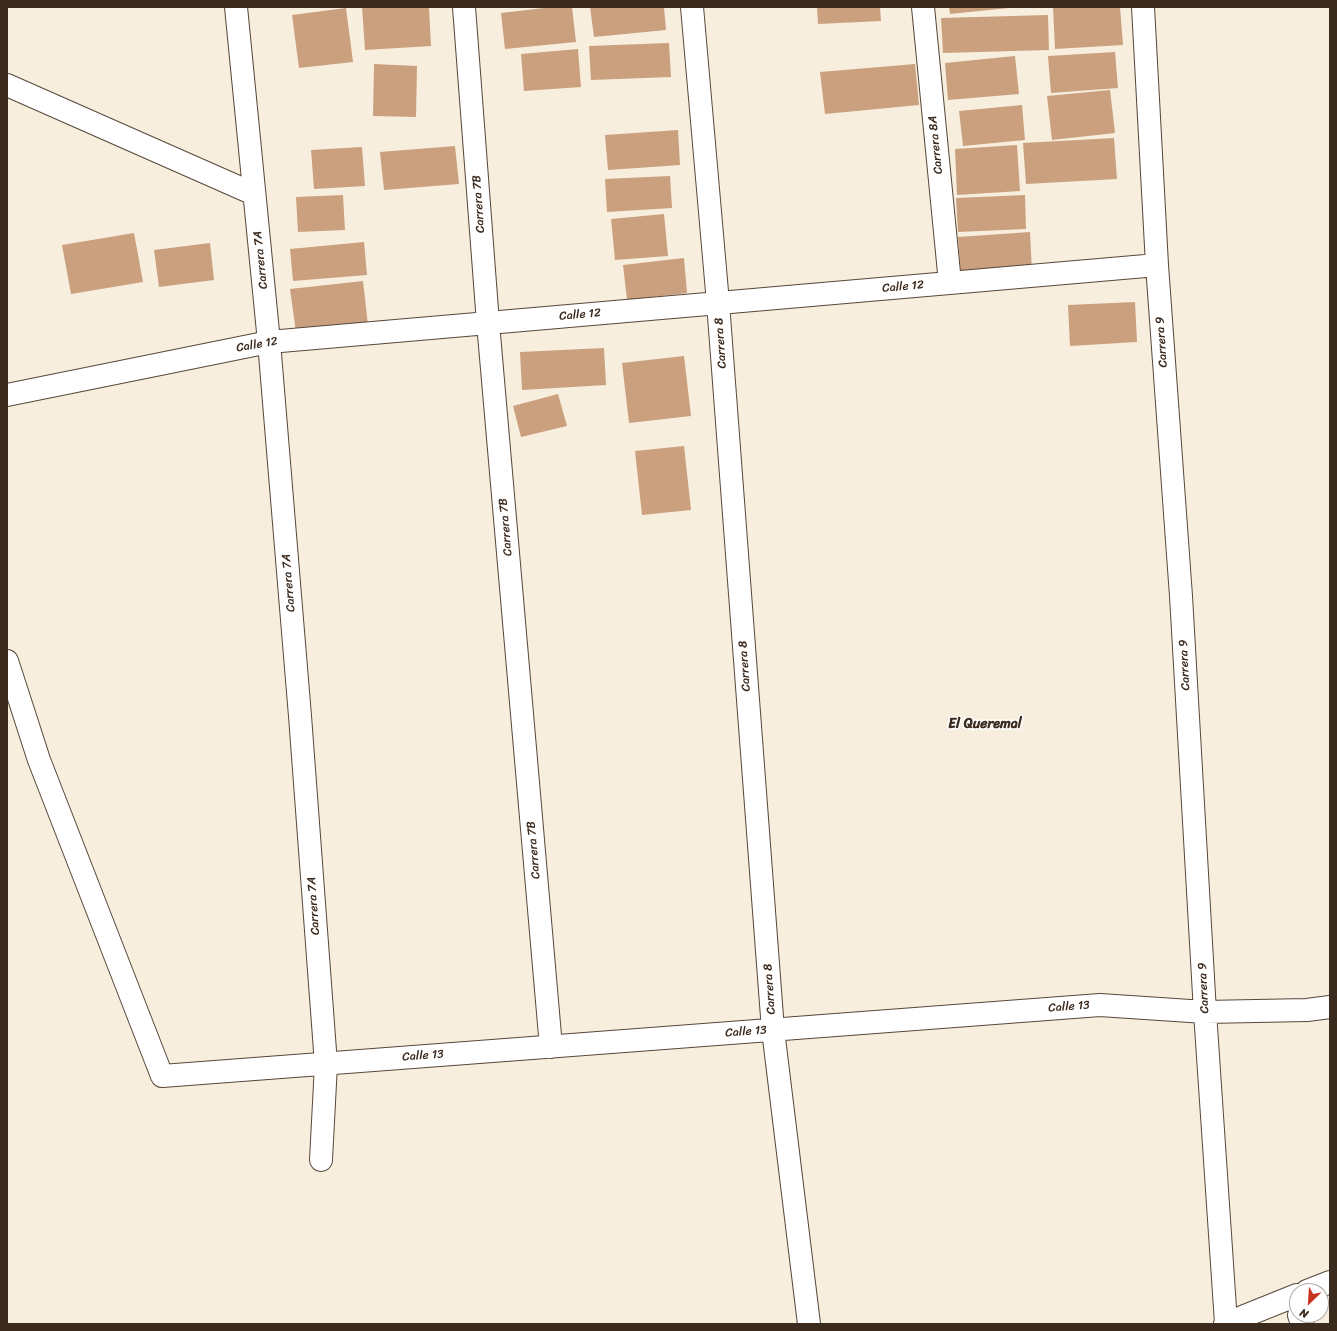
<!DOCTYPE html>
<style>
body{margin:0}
#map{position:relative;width:1337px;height:1331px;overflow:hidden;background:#f7eedd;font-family:Sriracha,sans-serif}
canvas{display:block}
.frame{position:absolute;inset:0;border:8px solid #3b2a1e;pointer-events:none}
.north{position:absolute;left:1289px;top:1283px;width:40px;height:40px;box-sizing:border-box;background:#fff;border:1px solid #b1aaa5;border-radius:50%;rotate:205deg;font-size:11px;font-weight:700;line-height:16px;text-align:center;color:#3b2a1e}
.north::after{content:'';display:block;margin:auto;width:14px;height:18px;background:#c8321e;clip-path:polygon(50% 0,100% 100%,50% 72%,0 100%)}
</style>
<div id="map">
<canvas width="1337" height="1331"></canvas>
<div class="frame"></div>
<div class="north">N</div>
</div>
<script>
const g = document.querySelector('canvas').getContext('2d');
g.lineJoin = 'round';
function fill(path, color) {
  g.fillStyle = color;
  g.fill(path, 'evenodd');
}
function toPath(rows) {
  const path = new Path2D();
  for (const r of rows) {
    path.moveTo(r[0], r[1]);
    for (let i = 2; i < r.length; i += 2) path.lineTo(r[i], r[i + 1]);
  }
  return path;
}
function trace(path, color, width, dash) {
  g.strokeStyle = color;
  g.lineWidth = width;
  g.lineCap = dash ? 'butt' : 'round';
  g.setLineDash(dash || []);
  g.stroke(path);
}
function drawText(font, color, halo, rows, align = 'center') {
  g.font = font + ' Sriracha,sans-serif';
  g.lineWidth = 3;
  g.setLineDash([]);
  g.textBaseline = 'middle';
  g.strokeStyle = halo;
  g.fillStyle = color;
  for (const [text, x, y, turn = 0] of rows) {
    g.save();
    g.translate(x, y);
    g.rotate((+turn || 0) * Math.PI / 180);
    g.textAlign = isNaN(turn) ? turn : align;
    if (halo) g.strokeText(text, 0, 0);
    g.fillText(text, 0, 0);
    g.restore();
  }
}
fill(toPath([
 [362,7,429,7,431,46,365,50],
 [553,7,572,7,576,42,505,49,501,13],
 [590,7,664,7,666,30,594,37],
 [817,7,880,7,881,21,818,24],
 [949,7,1009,7,1009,8,950,14],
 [1053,7,1120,7,1123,45,1055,49],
 [346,8,353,62,299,68,292,15],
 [1048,15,1049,50,943,53,941,18],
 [669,43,671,77,591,80,589,46],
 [578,49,581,87,524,91,521,54],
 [1115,52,1118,88,1051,93,1048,56],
 [1015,56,1019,94,948,100,945,63],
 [374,64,417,66,416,117,373,116],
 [915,64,919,105,825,114,820,72],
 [1110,90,1115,133,1052,140,1047,96],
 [1022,105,1025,140,963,146,959,111],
 [678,130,680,165,608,170,605,135],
 [1114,138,1117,179,1026,184,1023,143],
 [1017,145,1020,191,957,195,955,149],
 [455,146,459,184,384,190,380,152],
 [362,147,365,186,314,189,311,150],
 [670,176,672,208,607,212,605,179],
 [343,195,345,230,298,232,296,197],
 [1025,195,1026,229,958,232,956,198],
 [664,214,668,256,615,260,611,219],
 [1030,232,1032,273,961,277,958,237],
 [134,233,143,282,71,294,62,245],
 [364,242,367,275,293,281,290,249],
 [210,243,214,280,159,287,154,250],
 [684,258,687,293,627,300,623,265],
 [363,281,368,325,296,332,290,289],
 [1135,302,1137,342,1070,346,1068,305],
 [604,348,606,385,522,390,520,352],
 [684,356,691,416,629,423,622,363],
 [558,394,567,426,521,437,513,406],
 [684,446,691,510,642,515,635,451]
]), '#cba07f');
const minor = toPath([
 [236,7,269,342,300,716,326,1064,321,1160],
 [464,7,488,323,551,1047],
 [692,7,718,303,773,1030,809,1324],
 [923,7,950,283],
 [1143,7,1157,265,1181,596,1205,1012,1226,1323],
 [7,85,254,194],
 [7,395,269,342,1157,265],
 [7,661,39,760,162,1076,1100,1005,1205,1012,1307,1010,1330,1007],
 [1307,1291,1330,1282],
 [1299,1315,1302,1324],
 [1225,1324,1297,1295]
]);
trace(minor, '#57473b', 24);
trace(minor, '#fff', 22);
drawText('12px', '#3b2a1e', '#fff', [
 ["Carrera 8A",936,145,-96],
 ["Carrera 7B",479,204,-94],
 ["Carrera 7A",261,260,-96],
 ["Calle 12",903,287,-5],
 ["Calle 12",580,315,-5],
 ["Carrera 9",1162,342,-94],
 ["Carrera 8",721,343,-94],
 ["Calle 12",257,345,-10],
 ["Carrera 7B",506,527,-95],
 ["Carrera 7A",289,583,-95],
 ["Carrera 9",1185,665,-93],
 ["Carrera 8",745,666,-94],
 ["Carrera 7B",534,850,-95],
 ["Carrera 7A",314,906,-94],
 ["Carrera 9",1204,988,-93],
 ["Carrera 8",770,989,-94],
 ["Calle 13",1069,1007,-4],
 ["Calle 13",746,1032,-4],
 ["Calle 13",423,1056,-4]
]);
drawText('bold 14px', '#3b2a1e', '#fff', [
 ["El Queremal",985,724]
]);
</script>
